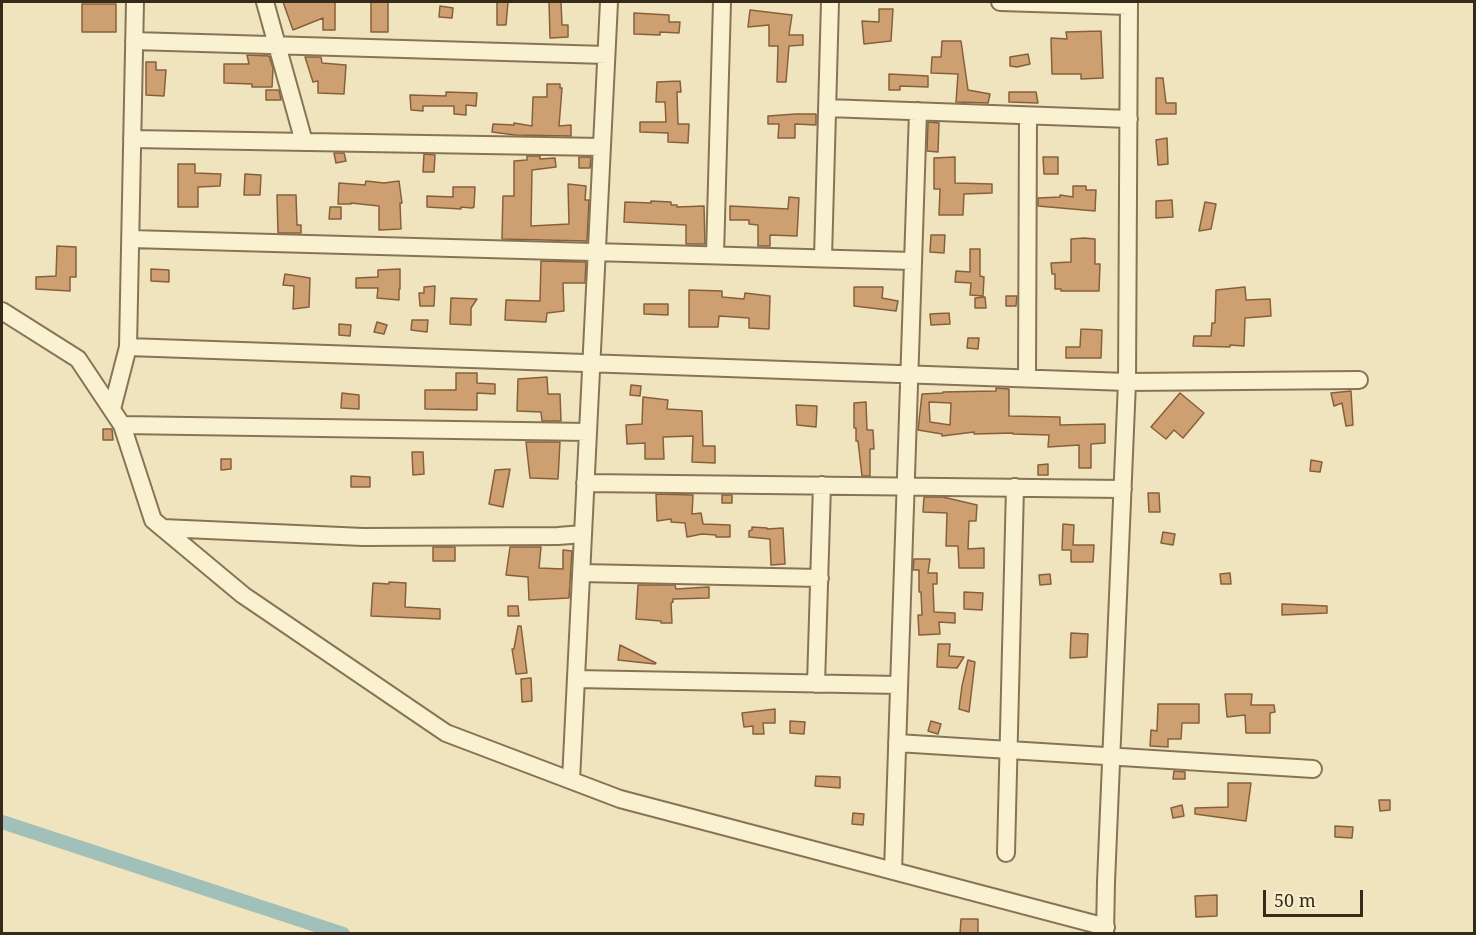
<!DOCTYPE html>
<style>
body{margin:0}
#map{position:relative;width:1476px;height:935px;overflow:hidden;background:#efe4bd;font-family:"Noto Serif",serif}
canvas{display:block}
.frame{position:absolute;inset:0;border:3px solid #362a1b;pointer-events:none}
.scale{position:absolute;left:1263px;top:890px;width:100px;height:27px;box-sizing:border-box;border:3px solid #362a1b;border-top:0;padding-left:8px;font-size:18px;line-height:21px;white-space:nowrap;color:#362a1b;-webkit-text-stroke:4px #f6eecc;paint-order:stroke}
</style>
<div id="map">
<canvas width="1476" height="935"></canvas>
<div class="frame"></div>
<div class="scale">50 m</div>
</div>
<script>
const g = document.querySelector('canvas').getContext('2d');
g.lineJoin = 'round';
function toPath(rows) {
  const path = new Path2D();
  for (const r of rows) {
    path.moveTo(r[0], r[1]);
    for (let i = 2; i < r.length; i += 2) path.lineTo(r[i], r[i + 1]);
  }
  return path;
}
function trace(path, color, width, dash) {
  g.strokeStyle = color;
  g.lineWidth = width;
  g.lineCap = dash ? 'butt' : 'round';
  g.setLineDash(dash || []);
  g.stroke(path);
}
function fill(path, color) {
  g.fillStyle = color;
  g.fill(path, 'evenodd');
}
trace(toPath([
 [2,822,343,934]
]), '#a1c0b9', 14);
const building = toPath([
 [283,2,335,2,335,30,323,30,323,18,293,30,283,2],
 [371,2,388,2,388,32,371,32,371,2],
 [497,2,508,2,506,25,497,25,497,2],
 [549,2,561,2,562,25,568,25,568,37,550,38,549,2],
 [82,4,116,4,116,32,82,32,82,4],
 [440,6,453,8,452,18,439,17,440,6],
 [879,9,893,9,891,41,864,44,862,21,879,22,879,9],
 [750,10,792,15,789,35,803,35,803,45,789,46,786,82,777,82,778,46,769,46,769,25,748,27,750,10],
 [634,13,669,15,669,22,680,22,679,33,660,32,660,35,634,34,634,13],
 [1101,31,1103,78,1081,79,1081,74,1052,74,1051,38,1067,39,1066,32,1101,31],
 [942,41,961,41,968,90,990,94,988,103,956,102,958,74,931,73,932,57,941,57,942,41],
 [1028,54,1030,64,1017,67,1010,66,1010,57,1028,54],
 [247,55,269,56,273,68,272,87,252,87,252,84,224,83,224,64,249,64,247,55],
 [305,57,321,57,322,63,346,65,344,94,318,93,318,81,313,82,305,57],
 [146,62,156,62,156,70,166,70,164,96,146,95,146,62],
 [889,74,928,76,928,87,900,86,900,90,889,90,889,74],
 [1156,78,1163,78,1166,103,1176,103,1176,114,1156,114,1156,78],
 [680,81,681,92,677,92,678,124,689,124,688,143,668,142,668,133,640,132,640,122,666,122,665,102,656,102,657,82,680,81],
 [547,84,560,84,560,88,562,88,559,126,571,125,571,136,515,135,492,132,493,124,514,125,514,123,532,126,533,97,547,97,547,84],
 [266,90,279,90,281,100,266,100,266,90],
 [446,92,477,93,476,106,466,105,466,115,454,114,454,106,423,106,423,111,411,110,410,95,446,96,446,92],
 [1009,92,1036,92,1038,103,1009,102,1009,92],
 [796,114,816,114,816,125,795,124,795,138,778,138,779,124,768,124,768,116,796,114],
 [928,122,939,123,938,152,927,151,928,122],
 [1167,138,1168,164,1158,165,1156,140,1167,138],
 [334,153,344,153,346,161,336,163,334,153],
 [424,154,435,155,434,172,423,172,424,154],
 [527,156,540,156,540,159,555,158,556,167,532,170,531,226,569,224,568,184,586,186,585,200,589,200,587,241,502,239,503,196,514,196,514,161,527,160,527,156],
 [579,157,591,157,590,168,579,168,579,157],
 [955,157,955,183,992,184,992,193,964,194,963,215,939,215,940,189,934,189,934,158,955,157],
 [1043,157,1058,157,1058,174,1044,174,1043,157],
 [178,164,195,164,195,173,221,174,220,186,198,187,198,207,178,207,178,164],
 [245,174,261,175,260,195,244,195,245,174],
 [366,181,384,183,399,181,402,203,400,203,401,229,379,230,379,206,351,203,351,204,338,204,339,183,365,185,366,181],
 [1073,186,1086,186,1086,190,1096,190,1095,211,1038,206,1038,198,1060,197,1060,195,1073,197,1073,186],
 [453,187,475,187,474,207,472,208,461,207,461,209,427,207,427,196,453,197,453,187],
 [277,195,296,195,297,225,301,225,301,233,278,233,277,195],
 [789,197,799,198,797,236,770,235,770,246,758,246,758,225,749,224,749,220,730,220,730,206,788,209,789,197],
 [1172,200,1173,217,1156,218,1156,201,1172,200],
 [651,201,671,202,671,205,677,205,677,207,704,206,705,244,686,244,686,225,624,222,625,202,651,203,651,201],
 [1205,202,1216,204,1211,229,1199,231,1205,202],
 [330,207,341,207,341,219,329,219,330,207],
 [931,235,945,235,944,253,930,252,931,235],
 [1084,238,1095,239,1095,264,1100,264,1099,291,1061,291,1061,289,1055,289,1055,274,1052,274,1051,263,1071,262,1071,239,1084,238],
 [57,246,76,247,76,277,70,277,70,291,36,289,36,277,56,276,57,246],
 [970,249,980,249,980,276,984,277,983,296,970,295,971,283,955,282,956,271,970,272,970,249],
 [541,261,586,262,585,283,563,283,564,311,547,313,546,322,505,320,506,300,540,301,541,261],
 [151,269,169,270,169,282,151,281,151,269],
 [400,269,400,289,399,289,399,300,377,298,378,288,356,288,356,278,378,277,378,270,400,269],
 [285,274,310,278,309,307,293,309,294,286,283,285,285,274],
 [435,286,434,306,420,306,419,293,424,293,424,287,435,286],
 [854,287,883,287,882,298,898,301,896,311,854,306,854,287],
 [1245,287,1246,300,1270,299,1271,316,1245,318,1244,346,1230,345,1230,347,1193,346,1194,336,1211,336,1212,323,1215,323,1216,290,1245,287],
 [689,290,722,291,722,297,744,299,745,293,770,296,769,329,749,328,749,318,719,316,718,327,689,327,689,290],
 [1006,296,1017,296,1016,306,1006,306,1006,296],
 [985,297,986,308,975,308,975,298,985,297],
 [451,298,477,299,471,308,471,325,450,324,451,298],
 [644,304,668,304,668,315,644,314,644,304],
 [949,313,950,324,931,325,930,314,949,313],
 [412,320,428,320,427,332,411,330,412,320],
 [377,322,387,325,384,334,374,332,377,322],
 [339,324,351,325,350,336,339,335,339,324],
 [1081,329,1102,330,1101,358,1066,358,1066,347,1080,347,1081,329],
 [968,338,979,338,978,349,967,348,968,338],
 [456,373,477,373,477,383,495,384,495,394,477,393,477,410,425,409,425,390,456,390,456,373],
 [547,377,548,394,560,394,561,421,542,421,541,412,517,411,518,379,547,377],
 [631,385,641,386,640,396,630,395,631,385],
 [996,388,1009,389,1009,416,1060,417,1060,425,1105,424,1105,443,1091,444,1091,468,1079,468,1079,445,1048,447,1049,435,1013,434,1013,433,974,434,974,432,942,436,942,434,918,430,922,394,943,393,943,392,996,391,996,388],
 [929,402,951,403,950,425,930,422,929,402],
 [1351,391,1353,425,1346,426,1342,403,1334,406,1331,393,1351,391],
 [342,393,359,395,359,409,341,408,342,393],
 [1180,393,1204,413,1183,438,1174,430,1166,439,1151,427,1180,393],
 [643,397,668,400,667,409,702,411,703,446,715,446,715,463,692,462,693,436,663,437,664,459,645,459,645,443,627,444,626,425,642,424,643,397],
 [866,402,867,430,873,430,874,449,870,449,870,476,862,476,858,441,856,441,856,428,854,428,854,403,866,402],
 [796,405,817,406,816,427,797,425,796,405],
 [103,429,112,429,113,440,103,440,103,429],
 [526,442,560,442,558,479,530,478,526,442],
 [412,452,423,452,424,474,413,475,412,452],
 [221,459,231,459,231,469,221,470,221,459],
 [1311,460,1322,462,1320,472,1310,471,1311,460],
 [1048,464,1048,475,1038,475,1038,465,1048,464],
 [510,469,503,507,489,504,495,470,510,469],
 [351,476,370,477,370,487,351,487,351,476],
 [1148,493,1159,493,1160,512,1149,512,1148,493],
 [656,494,693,495,692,514,701,513,703,524,730,525,730,537,716,537,716,535,702,534,687,537,685,523,671,522,671,519,657,521,656,494],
 [722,495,732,495,732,503,722,503,722,495],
 [924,497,943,497,977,505,976,521,969,521,968,549,984,548,984,568,959,568,958,546,946,546,947,513,923,512,924,497],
 [1063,524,1074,525,1073,545,1094,545,1093,562,1071,562,1071,550,1062,550,1063,524],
 [752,527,767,528,767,529,783,528,785,564,771,565,770,539,749,537,749,531,752,530,752,527],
 [1163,532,1175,534,1173,545,1161,543,1163,532],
 [433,547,455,547,455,561,433,561,433,547],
 [510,547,541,547,539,568,563,569,563,550,572,551,569,598,529,600,528,577,506,575,510,547],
 [914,559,930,559,928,573,937,573,937,584,933,584,934,612,955,613,955,623,939,622,940,634,919,635,918,615,922,615,921,592,919,592,919,570,913,570,914,559],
 [1230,573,1231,584,1221,584,1220,574,1230,573],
 [1050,574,1051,584,1040,585,1039,575,1050,574],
 [389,582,406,583,405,607,440,609,440,619,371,616,373,583,389,584,389,582],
 [638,585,675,585,676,589,709,587,709,598,673,599,673,602,671,603,672,623,661,623,661,621,636,619,638,585],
 [964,592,983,593,982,610,964,609,964,592],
 [1282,604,1327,606,1327,613,1282,615,1282,604],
 [508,606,518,606,519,616,508,616,508,606],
 [518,626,521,626,527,673,516,674,512,649,514,649,518,626],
 [1071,633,1088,634,1087,657,1070,658,1071,633],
 [938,644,950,644,949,656,964,657,957,668,937,667,938,644],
 [620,645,656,663,655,664,618,660,620,645],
 [968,660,975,662,969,712,959,709,962,686,968,660],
 [531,678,532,701,522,702,521,679,531,678],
 [1225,694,1252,694,1251,705,1274,705,1275,712,1270,713,1270,733,1246,733,1245,715,1227,717,1225,694],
 [1158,704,1199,704,1199,723,1182,723,1181,739,1168,739,1168,747,1150,746,1151,730,1157,731,1158,704],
 [775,709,775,723,763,723,764,734,753,734,753,726,744,727,742,713,775,709],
 [790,721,805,722,804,734,790,733,790,721],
 [931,721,941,724,938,734,928,731,931,721],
 [1174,771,1185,772,1185,779,1173,779,1174,771],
 [816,776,840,777,840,788,815,786,816,776],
 [1228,783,1251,783,1246,821,1195,814,1195,808,1228,807,1228,783],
 [1379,800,1390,800,1390,810,1380,811,1379,800],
 [1182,805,1184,816,1173,818,1171,808,1182,805],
 [853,813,864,814,863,825,852,824,853,813],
 [1335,826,1353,827,1352,838,1335,837,1335,826],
 [1217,895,1217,916,1196,917,1195,896,1217,895],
 [961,919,978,919,978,933,960,933,961,919]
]);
fill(building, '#cea071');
trace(building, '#87603b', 1.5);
const minor = toPath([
 [135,2,128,347,1127,382,1106,882,1105,934],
 [265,2,304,142],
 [1000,2,1129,6],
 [1129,2,1127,382,1359,380],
 [134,41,606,55],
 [827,108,1129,119],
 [132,139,602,147],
 [131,239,913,261],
 [715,255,722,2],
 [823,258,830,2],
 [2,311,78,359,122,425,153,520,243,595,446,733,620,799,1106,927],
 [1027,378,1028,116],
 [112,409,128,347],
 [122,425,588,432],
 [585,483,1123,489],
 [163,528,363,537,558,536,583,534],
 [581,573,820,578],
 [576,679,899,685],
 [816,684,822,485],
 [897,743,1313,769],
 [571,780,609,2],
 [1006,853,1015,487],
 [893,871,918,111]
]);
trace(minor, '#877456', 20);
trace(minor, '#faf1d0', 16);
</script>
